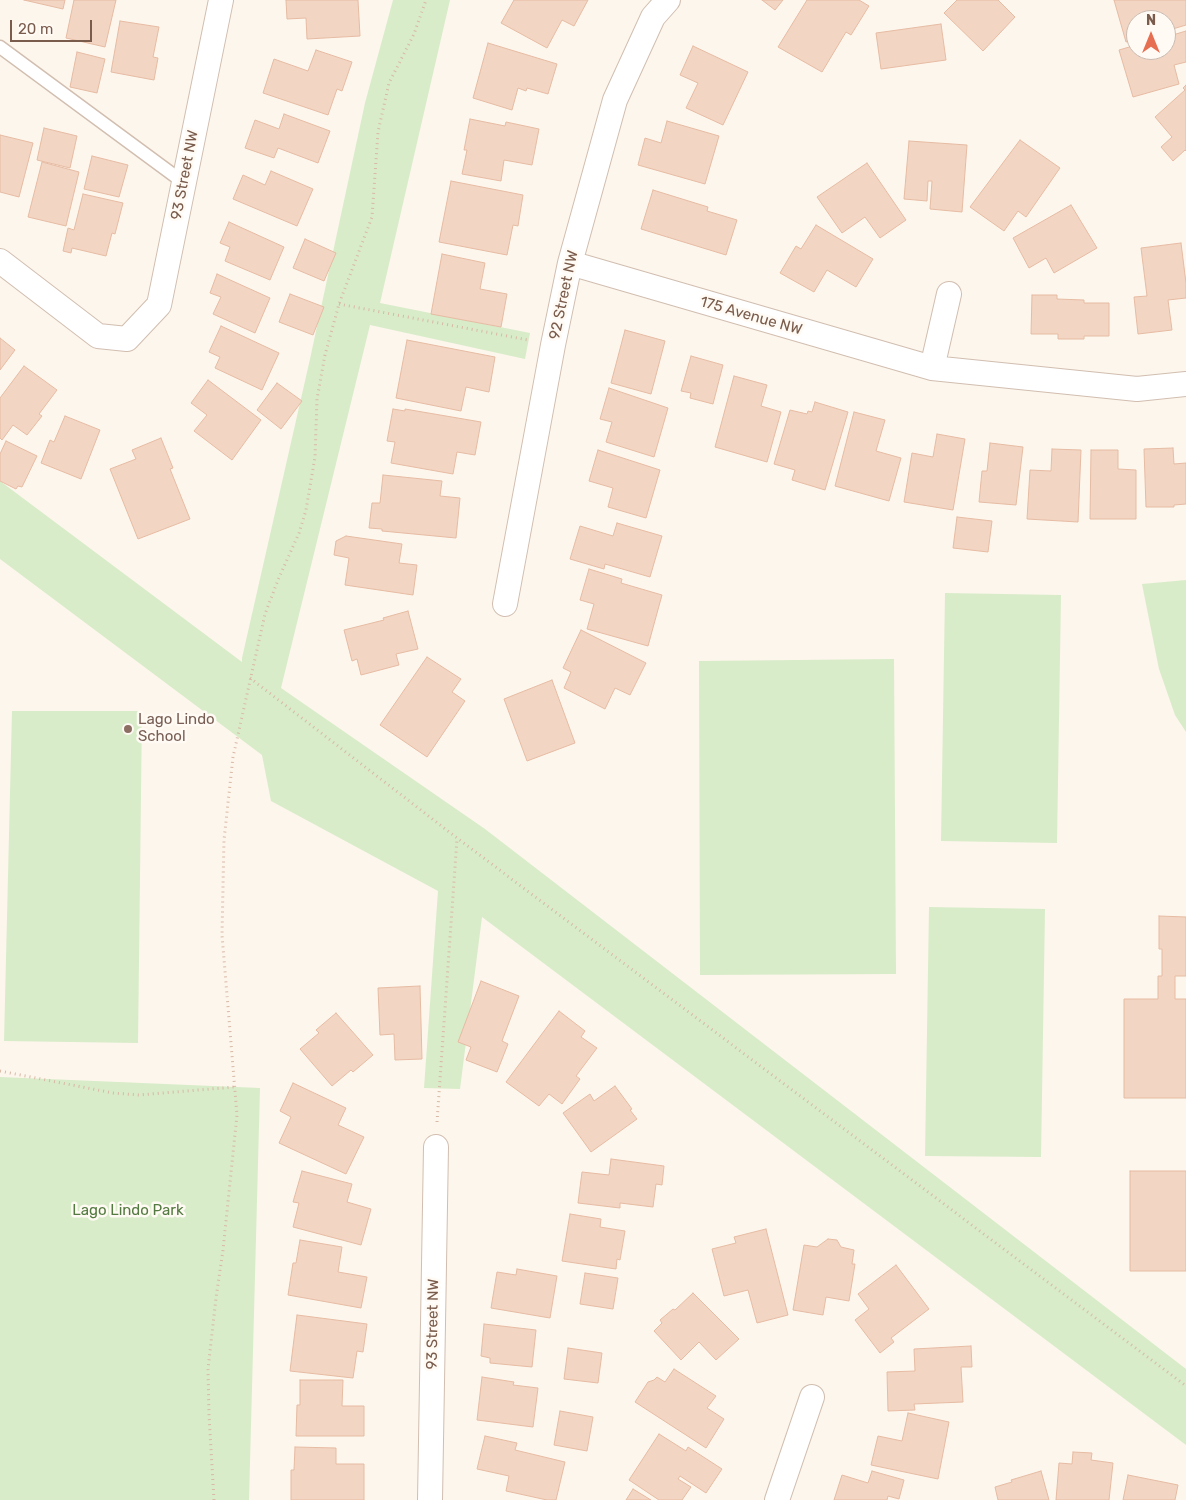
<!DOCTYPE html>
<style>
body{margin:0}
#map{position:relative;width:1186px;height:1500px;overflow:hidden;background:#fdf6ec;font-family:Rubik,sans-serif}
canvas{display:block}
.north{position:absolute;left:1126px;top:10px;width:50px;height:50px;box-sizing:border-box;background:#fffaf3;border:1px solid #cabbb1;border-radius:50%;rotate:0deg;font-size:14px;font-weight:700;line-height:20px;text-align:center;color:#7a5c4d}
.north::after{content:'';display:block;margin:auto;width:18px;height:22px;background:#e76f51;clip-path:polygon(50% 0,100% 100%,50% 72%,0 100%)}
.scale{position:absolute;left:10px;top:20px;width:82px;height:22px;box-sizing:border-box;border:2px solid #7a5c4d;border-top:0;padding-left:6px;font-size:15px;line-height:18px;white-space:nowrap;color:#7a5c4d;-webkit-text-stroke:4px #fffaf3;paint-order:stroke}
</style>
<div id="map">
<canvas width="1186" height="1500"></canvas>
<div class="north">N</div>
<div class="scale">20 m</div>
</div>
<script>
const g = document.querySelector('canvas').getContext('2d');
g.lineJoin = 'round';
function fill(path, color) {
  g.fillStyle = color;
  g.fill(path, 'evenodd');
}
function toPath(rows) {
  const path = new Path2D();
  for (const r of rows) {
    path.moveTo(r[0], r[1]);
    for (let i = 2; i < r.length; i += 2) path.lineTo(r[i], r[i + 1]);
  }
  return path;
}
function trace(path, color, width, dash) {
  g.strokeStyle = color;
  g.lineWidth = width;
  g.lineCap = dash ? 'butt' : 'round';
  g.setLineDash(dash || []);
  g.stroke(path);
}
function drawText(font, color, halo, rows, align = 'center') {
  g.font = font + ' Rubik,sans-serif';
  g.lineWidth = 5;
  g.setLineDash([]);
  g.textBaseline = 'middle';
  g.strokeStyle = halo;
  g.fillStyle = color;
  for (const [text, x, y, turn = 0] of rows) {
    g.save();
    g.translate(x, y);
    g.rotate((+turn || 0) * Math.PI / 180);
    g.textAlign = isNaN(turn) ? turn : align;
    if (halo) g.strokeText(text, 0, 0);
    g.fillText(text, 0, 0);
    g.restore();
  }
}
fill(toPath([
 [393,0,450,0,380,303,530,333,525,359,370,325,281,688,485,829,1186,1369,1186,1445,482,917,460,1089,424,1088,438,891,271,801,262,755,0,559,0,481,242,662,242,658,310,359,365,103],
 [1186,580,1186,732,1175,715,1159,669,1142,584],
 [945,593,1061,595,1057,843,941,841],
 [894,659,896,974,700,975,699,661],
 [12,711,142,711,138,1043,4,1041],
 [929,907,1045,909,1041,1157,925,1156],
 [0,1077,260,1088,249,1500,0,1500]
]), '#d8ecc9');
const building = toPath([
 [24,0,65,0,63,9,24,0],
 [74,0,116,0,105,47,66,38,74,0],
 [286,0,358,0,360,36,307,39,306,18,287,19,286,0],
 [514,0,588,0,574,26,562,20,547,48,501,23,514,0],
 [762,0,783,0,775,10,762,0],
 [807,0,859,0,869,6,851,35,846,32,822,72,778,47,807,0],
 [957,0,998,0,1015,17,983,51,944,13,957,0],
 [1114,0,1186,0,1186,25,1166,31,1166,20,1136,20,1136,39,1126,42,1114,0],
 [120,21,159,27,153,57,158,58,154,80,111,72,120,21],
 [941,24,946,60,881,69,876,33,941,24],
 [1186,31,1186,62,1174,65,1179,84,1133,97,1119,50,1136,45,1136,50,1166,50,1166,37,1186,31],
 [488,43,557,64,548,94,527,88,526,91,518,88,512,110,473,98,488,43],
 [693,46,748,72,723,125,686,108,698,83,680,75,693,46],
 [316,50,352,62,342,91,337,89,328,115,263,93,274,59,308,71,316,50],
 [77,52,105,59,97,93,70,87,77,52],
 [1186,85,1186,151,1185,150,1173,161,1161,147,1172,137,1155,117,1185,90,1183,88,1186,85],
 [284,114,330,131,318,163,278,148,274,158,245,148,255,120,279,129,284,114],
 [470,119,505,126,506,122,539,129,532,165,504,160,501,181,462,174,467,150,464,150,470,119],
 [667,121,719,136,705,184,638,165,645,138,661,143,667,121],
 [44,128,77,136,70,168,37,160,44,128],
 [0,135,33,143,19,197,0,192,0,135],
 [1020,140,1060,168,1026,217,1018,211,1004,231,970,207,1020,140],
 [909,141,967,145,962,212,930,209,932,181,928,181,927,201,904,199,909,141],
 [92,156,128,165,119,197,84,189,92,156],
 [42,162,79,172,66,226,28,217,42,162],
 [867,163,906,220,880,238,865,217,842,233,817,197,867,163],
 [271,171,313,189,297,226,233,199,243,175,265,185,271,171],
 [451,181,523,195,518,226,513,225,507,255,439,242,451,181],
 [653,190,708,207,707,211,737,220,726,255,641,229,653,190],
 [83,194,123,203,115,234,112,233,106,256,72,248,71,253,63,251,68,228,74,230,83,194],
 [1071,205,1097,248,1054,273,1046,258,1029,268,1013,238,1071,205],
 [229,222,284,247,270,280,225,261,230,247,220,243,229,222],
 [816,225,873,259,856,287,827,270,814,292,780,273,796,246,801,249,816,225],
 [305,239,336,253,324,281,293,268,305,239],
 [1181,243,1186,283,1186,298,1168,300,1172,330,1138,334,1134,297,1147,296,1141,248,1181,243],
 [442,254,485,263,480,289,507,294,501,327,431,314,442,254],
 [217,274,270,298,255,333,213,314,221,297,210,293,217,274],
 [290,294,324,307,313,335,279,322,290,294],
 [1032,295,1057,295,1057,299,1084,300,1084,303,1109,303,1109,336,1084,336,1084,339,1058,339,1058,334,1031,334,1032,295],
 [221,326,279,353,262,390,215,368,220,357,209,352,221,326],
 [625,330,665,341,651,394,611,383,625,330],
 [0,338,15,350,0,370,0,338],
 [407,340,495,357,489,392,466,387,461,411,396,398,407,340],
 [691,356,723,365,713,404,690,398,691,393,681,391,691,356],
 [24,366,57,390,39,414,42,416,27,435,13,425,2,440,0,438,0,398,24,366],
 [734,376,767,385,761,406,781,412,767,462,715,447,734,376],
 [208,380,261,420,232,460,194,431,207,415,191,403,208,380],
 [277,383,302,401,281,429,257,410,277,383],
 [609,388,668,408,654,457,606,442,612,422,600,419,609,388],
 [815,402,848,412,825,490,792,480,795,470,774,464,790,410,807,414,808,411,812,412,815,402],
 [393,409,405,411,405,409,481,422,475,455,457,452,453,474,391,463,395,442,387,441,393,409],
 [854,412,885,420,876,451,901,458,889,501,835,486,854,412],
 [65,416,100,430,81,479,41,463,50,440,54,442,65,416],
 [937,434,965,439,953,510,904,502,912,453,933,457,937,434],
 [161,438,173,468,170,469,190,519,138,539,110,469,136,459,132,450,161,438],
 [6,441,37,456,22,487,18,486,16,489,0,481,0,454,6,441],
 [990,443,1023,447,1016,505,979,502,982,471,987,471,990,443],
 [1173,448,1174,464,1186,463,1186,504,1174,505,1174,507,1146,507,1144,449,1173,448],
 [1052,449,1081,450,1078,522,1027,519,1030,470,1051,471,1052,449],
 [598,450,660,470,646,518,608,507,613,488,589,481,598,450],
 [1091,450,1118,450,1118,469,1136,470,1136,519,1090,519,1091,450],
 [383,475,442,481,440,496,460,498,456,538,382,531,382,529,369,528,372,503,380,503,383,475],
 [957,517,992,521,988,552,953,548,957,517],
 [617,523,662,536,650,577,605,564,604,569,570,559,580,526,613,536,617,523],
 [346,536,402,544,399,563,417,565,413,595,345,585,349,558,334,555,336,541,346,536],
 [589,569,622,579,621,583,662,595,648,646,587,629,594,604,580,600,589,569],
 [408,611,418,649,396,654,399,665,361,675,357,659,352,661,344,630,384,620,383,618,408,611],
 [581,630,646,663,630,695,615,688,605,709,564,688,571,672,563,668,581,630],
 [427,657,461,679,452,692,465,701,427,757,380,725,427,657],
 [552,680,575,743,527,761,504,699,552,680],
 [1159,916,1186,917,1186,976,1175,976,1175,999,1186,999,1186,1098,1124,1098,1124,999,1158,999,1158,976,1162,976,1162,949,1159,949,1159,916],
 [481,981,519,996,502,1041,508,1044,497,1072,466,1060,471,1047,458,1042,481,981],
 [420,986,422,1059,395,1060,394,1034,380,1035,378,988,420,986],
 [559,1011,585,1031,581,1037,597,1048,576,1076,580,1079,562,1104,549,1094,539,1106,506,1082,559,1011],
 [336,1013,373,1055,353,1072,351,1070,332,1086,300,1049,319,1033,316,1030,336,1013],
 [293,1083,346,1108,338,1125,364,1137,346,1174,279,1143,291,1117,280,1111,293,1083],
 [615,1086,632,1109,630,1110,637,1119,591,1152,563,1113,590,1094,594,1101,615,1086],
 [611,1159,664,1166,662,1185,656,1184,653,1207,620,1203,620,1208,578,1203,582,1172,609,1175,611,1159],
 [302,1171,352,1184,347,1202,371,1209,361,1245,293,1227,299,1203,293,1202,302,1171],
 [1130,1171,1186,1171,1186,1271,1130,1271,1130,1171],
 [570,1214,601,1219,600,1227,625,1231,620,1260,617,1259,616,1269,562,1261,570,1214],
 [766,1229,788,1315,757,1323,748,1290,724,1296,712,1249,736,1243,734,1237,766,1229],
 [828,1239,837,1240,841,1247,854,1250,852,1264,855,1264,849,1301,826,1297,823,1315,793,1310,804,1245,817,1247,828,1239],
 [300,1240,342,1247,338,1272,367,1277,361,1308,288,1295,293,1263,296,1263,300,1240],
 [896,1265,929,1309,891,1338,894,1342,880,1353,855,1320,869,1309,858,1294,896,1265],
 [517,1269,557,1276,550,1318,491,1308,497,1272,516,1275,517,1269],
 [585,1273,618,1278,613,1309,580,1304,585,1273],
 [693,1293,739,1339,716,1360,699,1342,681,1360,654,1331,662,1323,660,1320,673,1309,675,1310,693,1293],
 [297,1315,367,1324,363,1352,357,1351,353,1378,290,1371,297,1315],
 [484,1324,536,1330,532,1367,490,1363,490,1358,481,1356,484,1324],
 [971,1346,972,1367,961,1367,963,1402,914,1404,915,1410,888,1411,887,1372,915,1371,914,1349,971,1346],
 [568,1348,602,1353,598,1383,564,1379,568,1348],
 [674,1369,716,1396,707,1408,724,1419,706,1448,635,1402,648,1382,654,1380,657,1377,665,1382,674,1369],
 [482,1377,514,1382,513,1385,538,1388,533,1427,477,1420,482,1377],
 [300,1380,343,1380,342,1406,364,1406,364,1436,296,1436,297,1405,300,1405,300,1380],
 [560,1411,593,1417,587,1451,554,1445,560,1411],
 [908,1413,949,1422,938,1479,871,1465,878,1436,902,1441,908,1413],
 [659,1434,686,1451,688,1447,722,1469,706,1493,680,1476,678,1479,691,1487,682,1500,659,1500,629,1480,659,1434],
 [485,1436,517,1443,515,1450,565,1462,556,1500,547,1500,506,1491,509,1476,477,1469,485,1436],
 [295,1447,336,1448,336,1464,364,1464,364,1500,291,1500,291,1470,294,1470,295,1447],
 [1073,1452,1092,1453,1091,1460,1113,1463,1109,1500,1056,1500,1059,1463,1072,1464,1073,1452],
 [872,1471,904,1480,899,1499,888,1496,887,1500,834,1500,842,1475,868,1483,872,1471],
 [1041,1471,1049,1500,998,1500,995,1487,1012,1482,1011,1480,1041,1471],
 [1128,1475,1178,1485,1175,1500,1123,1500,1128,1475],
 [633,1489,651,1500,626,1500,633,1489]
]);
fill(building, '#f3d5c3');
trace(building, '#e6bba3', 1);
const lane = toPath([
 [0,47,183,182]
]);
const street = toPath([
 [0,261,98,336,127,339,159,305,221,0],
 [570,263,932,368,1137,389,1186,384],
 [932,368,949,294],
 [505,604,553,345,570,263,615,100,653,17,668,0],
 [430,1500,436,1147],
 [777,1500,812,1397]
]);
trace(lane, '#d1beb0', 15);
trace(street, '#d1beb0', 26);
trace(toPath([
 [339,304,528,340],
 [250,678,457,838,1186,1386],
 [0,1071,113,1093,139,1095,234,1087],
 [437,1122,457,839],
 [214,1500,209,1415,208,1369,216,1298,223,1250,237,1115,222,935,224,840,233,757,265,614,278,580,299,533,306,510,315,457,317,399,325,355,339,304,372,217,378,132,389,83,414,34,426,0]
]), '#d9b8a5', 3, [1, 4]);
trace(lane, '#fff', 12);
trace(street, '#fff', 24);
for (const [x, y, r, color] of [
 [128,729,5,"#8d6e63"]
]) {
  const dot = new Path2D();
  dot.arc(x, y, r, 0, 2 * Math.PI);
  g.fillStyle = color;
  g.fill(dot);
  trace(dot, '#fffaf3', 2);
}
drawText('15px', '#7a5c4d', '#fffaf3', [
 ["93 Street NW",185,175,-79],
 ["92 Street NW",564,295,-78],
 ["175 Avenue NW",751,316,16],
 ["93 Street NW",433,1324,-89]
]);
drawText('15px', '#785e54', '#fffaf3', [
 ["Lago Lindo",138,720],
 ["School",138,737]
], 'left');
drawText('15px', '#537a41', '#fffaf3', [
 ["Lago Lindo Park",128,1211]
]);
</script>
